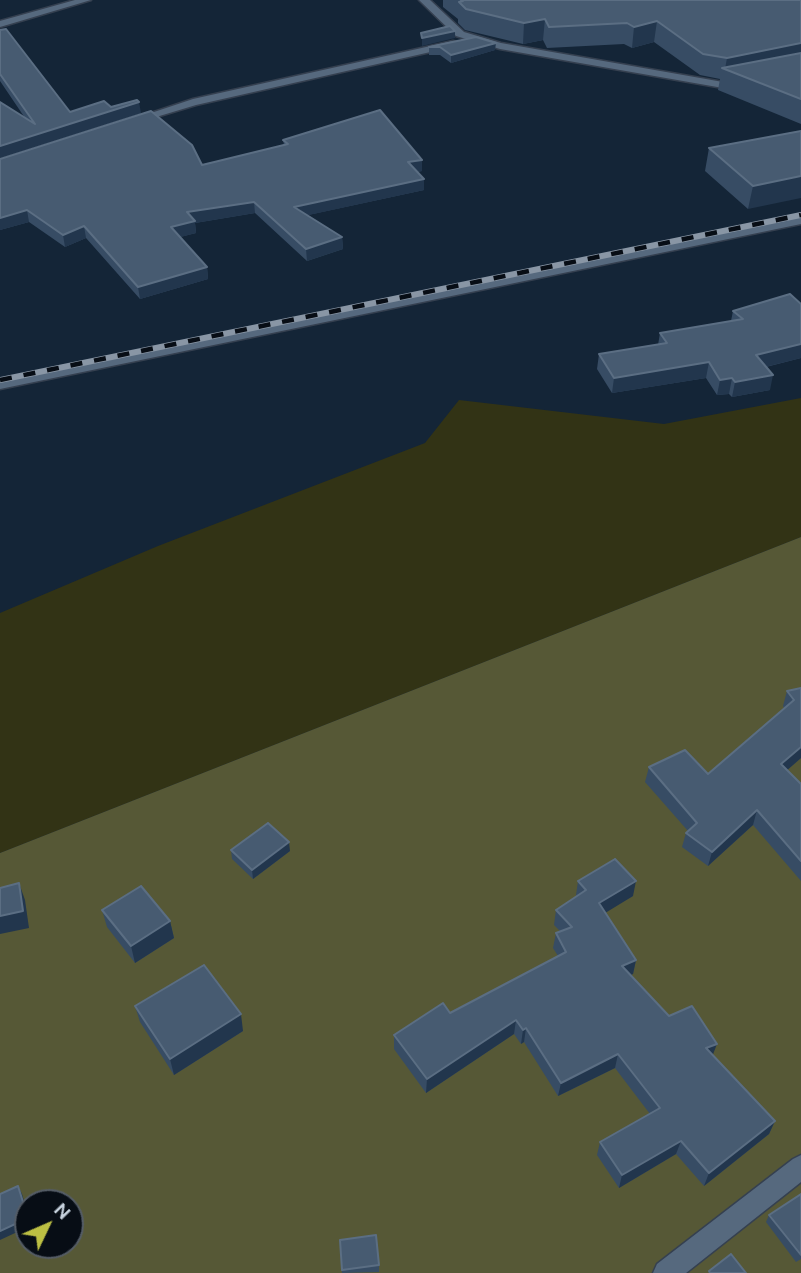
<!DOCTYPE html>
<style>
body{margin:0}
#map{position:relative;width:801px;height:1273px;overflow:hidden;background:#142537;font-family:Ubuntu,sans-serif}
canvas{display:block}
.north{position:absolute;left:14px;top:1189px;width:70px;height:70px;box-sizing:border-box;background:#070d15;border:2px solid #545c66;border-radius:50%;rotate:46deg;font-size:19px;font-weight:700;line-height:28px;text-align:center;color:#c8d3df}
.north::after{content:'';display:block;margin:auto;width:24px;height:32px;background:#bcbf43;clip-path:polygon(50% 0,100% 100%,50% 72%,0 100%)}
</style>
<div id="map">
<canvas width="801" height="1273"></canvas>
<div class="north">N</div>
</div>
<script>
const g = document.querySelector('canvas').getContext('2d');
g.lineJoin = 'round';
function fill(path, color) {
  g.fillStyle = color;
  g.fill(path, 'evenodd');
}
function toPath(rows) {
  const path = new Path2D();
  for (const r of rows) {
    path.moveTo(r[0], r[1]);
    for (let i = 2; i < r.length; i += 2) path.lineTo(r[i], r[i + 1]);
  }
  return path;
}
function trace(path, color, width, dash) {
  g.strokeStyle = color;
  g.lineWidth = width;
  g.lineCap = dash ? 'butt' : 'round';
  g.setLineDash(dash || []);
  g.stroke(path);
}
fill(toPath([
 [801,398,801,537,0,853,0,613,158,546,425,443,459,400,664,424]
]), '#323315');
fill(toPath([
 [801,537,801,1273,0,1273,0,853],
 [28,1203,70,1203,70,1245,28,1245]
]), '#565836');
const street = toPath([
 [419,0,430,0,464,32,501,43,723,82,743,78,748,81,723,88,500,49,456,36,419,0],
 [453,41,457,42,457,46,196,105,133,124,127,121,193,99,453,41],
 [801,216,801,224,0,389,0,381,801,216],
 [801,1155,801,1182,686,1273,653,1273,657,1264,793,1159,801,1155]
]);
const secondary = toPath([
 [75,0,91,0,0,27,0,21,75,0]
]);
trace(street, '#354050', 3);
trace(secondary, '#354050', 3);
fill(street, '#56697e');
fill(secondary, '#56697e');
const rail = toPath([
 [0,380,801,215]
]);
trace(rail, '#8996a5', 6);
trace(rail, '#070d15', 4.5, [12]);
fill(toPath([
 [443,0,801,0,801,124,718,90,720,79,700,75,654,42,632,48,624,44,547,48,543,40,523,44,465,30,458,23,458,19,443,7],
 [0,30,70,112,111,107,141,113,0,158,25,118,0,81],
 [476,37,495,50,451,63,440,55,429,55,429,47],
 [801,131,748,209,705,171,709,148],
 [283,140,422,171,417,172,424,190,308,215,342,237,343,249,307,261,255,213,195,223,196,233,180,237,207,267,208,279,140,299,86,238,65,247,29,222,0,230,0,159,202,165,284,145],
 [733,311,801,358,766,367,770,390,732,397,729,394,717,395,706,378,612,393,597,369,599,354,658,345,660,333,731,321],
 [801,688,801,758,787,770,801,784,801,881,753,825,708,866,682,847,686,833,688,831,645,782,649,767,708,774,784,708,783,706,787,691],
 [231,850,290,851,253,879,232,859],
 [578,881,633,896,605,912,636,960,633,974,631,975,669,1016,713,1055,775,1121,769,1134,704,1186,676,1154,619,1188,597,1155,600,1142,650,1114,615,1068,558,1096,524,1042,521,1044,514,1034,426,1093,394,1049,394,1035,450,1013,558,956,553,948,556,933,560,931,554,925,556,910,577,896,576,895],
 [102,910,170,921,174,938,135,963,107,927],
 [135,1006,243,1031,174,1075,140,1022],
 [801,1194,801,1259,796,1262,766,1222,769,1215],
 [340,1240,379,1265,379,1272,342,1273]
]), '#374c64');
fill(toPath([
 [545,19,543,40,523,44,524,23],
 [657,21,654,42,632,48,634,27],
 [455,31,455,38,422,46,422,38],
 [496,43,495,50,451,63,451,55],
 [801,43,801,63,725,69,727,58],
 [139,102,141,113,0,158,0,146],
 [422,160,422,171,408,174,408,162],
 [801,176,801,198,748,209,753,186],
 [424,179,424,190,295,218,294,207],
 [254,202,255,213,195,223,196,233,173,239,171,227,187,212],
 [27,210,29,222,0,230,0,218],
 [84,226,86,238,65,247,63,235],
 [342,237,343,249,307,261,306,249],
 [207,267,208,279,140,299,138,287],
 [801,344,801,358,753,370,756,355],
 [709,362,706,378,612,393,614,378],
 [773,375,770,390,732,397,735,382],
 [732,378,729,394,717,395,720,380],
 [801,747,801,758,777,779,781,764],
 [757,810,753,825,708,866,712,852],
 [289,842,290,851,253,879,252,870],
 [636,881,633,896,597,918,599,903],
 [19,883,25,900,29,928,0,934,0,916],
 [170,921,174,938,135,963,131,946],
 [636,960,633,974,619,980,622,966],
 [241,1014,243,1031,174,1075,170,1059],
 [516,1020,514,1034,426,1093,427,1079],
 [526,1028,524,1042,521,1044,523,1030],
 [717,1044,712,1057,706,1048],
 [618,1054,615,1068,558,1096,561,1083],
 [775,1121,769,1134,704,1186,709,1173],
 [681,1141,676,1154,619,1188,622,1175],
 [18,1186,22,1194,28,1214,28,1218],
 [28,1218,28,1227,0,1240,0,1231]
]), '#22364d');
const building = toPath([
 [461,0,801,0,801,43,727,58,703,54,657,21,634,27,627,23,549,27,545,19,524,23,466,9,459,2,463,1,461,0],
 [450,26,455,31,422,38,421,33,450,26],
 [6,29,70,112,104,101,111,107,137,100,139,102,0,146,0,102,35,124,0,74,0,30,6,29],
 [476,37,496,43,451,55,440,47,429,47,476,37],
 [801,53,801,99,722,68,801,53],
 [380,110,422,160,408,162,424,179,294,207,342,237,306,249,254,202,187,212,195,221,171,227,207,267,138,287,84,226,63,235,27,210,0,218,0,159,151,111,192,145,202,165,288,144,283,140,380,110],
 [801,131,801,176,753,186,709,148,801,131],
 [790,294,801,304,801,344,756,355,773,375,735,382,732,378,720,380,709,362,614,378,599,354,667,343,660,333,743,319,733,311,790,294],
 [801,688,801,747,781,764,801,784,801,861,757,810,712,852,686,833,697,823,649,767,685,750,708,774,794,700,787,691,801,688],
 [268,823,289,842,252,870,231,850,268,823],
 [615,859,636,881,599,903,636,960,622,966,669,1016,692,1006,717,1044,706,1048,775,1121,709,1173,681,1141,622,1175,600,1142,660,1108,618,1054,561,1083,526,1028,523,1030,516,1020,427,1079,394,1035,443,1003,450,1013,566,952,556,933,572,927,556,910,586,890,578,881,615,859],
 [19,883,23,911,0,916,0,888,19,883],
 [141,886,170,921,131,946,102,910,141,886],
 [204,965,241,1014,170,1059,135,1006,204,965],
 [18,1186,28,1218,0,1231,0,1194,18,1186],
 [801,1194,801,1255,769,1215,801,1194],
 [376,1235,379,1265,342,1270,340,1240,376,1235],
 [731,1254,746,1273,710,1273,709,1271,731,1254]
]);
fill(building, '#475b71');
trace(building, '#5b6e83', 2);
</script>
